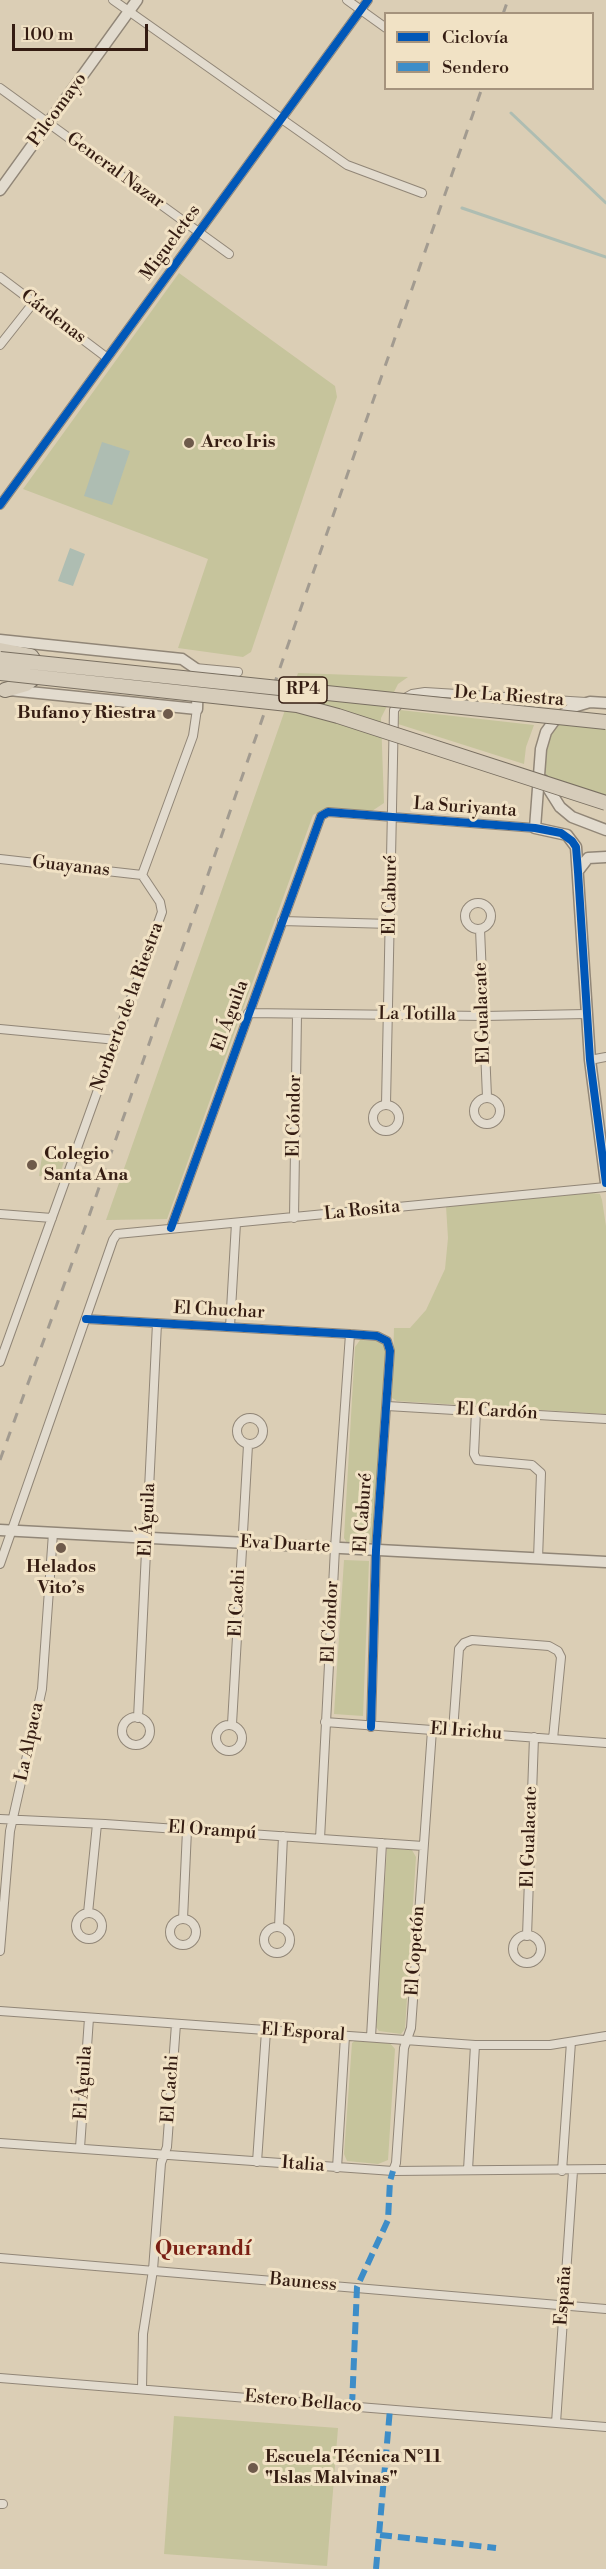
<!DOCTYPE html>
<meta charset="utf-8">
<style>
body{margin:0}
#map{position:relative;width:606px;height:2569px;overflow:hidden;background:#dbceb5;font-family:"Libre Bodoni",serif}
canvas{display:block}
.legend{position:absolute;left:384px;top:12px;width:210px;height:78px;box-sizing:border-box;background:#f1e2c5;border:2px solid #a5937d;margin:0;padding:8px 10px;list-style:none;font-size:18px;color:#341c12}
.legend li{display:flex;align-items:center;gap:12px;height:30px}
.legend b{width:30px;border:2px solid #a5937d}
.scale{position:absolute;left:12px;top:24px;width:136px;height:27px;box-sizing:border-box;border:3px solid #341c12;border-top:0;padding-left:8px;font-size:18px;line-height:21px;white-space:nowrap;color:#341c12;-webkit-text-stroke:4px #f1e2c5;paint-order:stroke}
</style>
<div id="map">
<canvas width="606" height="2569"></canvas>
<ul class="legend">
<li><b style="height:8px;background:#0057b8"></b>Ciclovía</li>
<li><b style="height:8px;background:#3d8dc8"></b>Sendero</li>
</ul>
<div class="scale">100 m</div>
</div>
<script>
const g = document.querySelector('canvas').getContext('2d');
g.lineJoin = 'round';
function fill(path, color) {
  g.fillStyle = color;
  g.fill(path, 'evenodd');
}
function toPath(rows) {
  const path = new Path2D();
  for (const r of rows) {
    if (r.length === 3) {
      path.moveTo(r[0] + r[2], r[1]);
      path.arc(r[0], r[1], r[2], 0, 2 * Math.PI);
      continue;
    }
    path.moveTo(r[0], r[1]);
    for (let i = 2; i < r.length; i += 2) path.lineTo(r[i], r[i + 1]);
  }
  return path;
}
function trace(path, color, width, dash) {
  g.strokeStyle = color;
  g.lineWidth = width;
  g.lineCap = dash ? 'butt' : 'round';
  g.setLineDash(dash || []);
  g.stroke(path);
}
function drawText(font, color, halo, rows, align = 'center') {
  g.font = font + ' "Libre Bodoni",serif';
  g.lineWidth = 6;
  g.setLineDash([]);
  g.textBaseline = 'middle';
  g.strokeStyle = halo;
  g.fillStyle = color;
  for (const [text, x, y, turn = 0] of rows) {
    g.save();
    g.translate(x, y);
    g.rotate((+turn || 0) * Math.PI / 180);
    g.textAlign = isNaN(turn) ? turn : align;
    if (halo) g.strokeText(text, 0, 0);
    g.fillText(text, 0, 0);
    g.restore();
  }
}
fill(toPath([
 [179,273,335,386,337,397,251,652,243,657,178,648,208,559,23,489],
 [298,673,408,677,398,684,381,718,384,803,372,811,327,808,313,815,167,1219,106,1220],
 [400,710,534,725,526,747,524,764,398,724],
 [559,721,606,726,606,797,547,777,543,768,545,749,552,731],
 [42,1156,65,1158,59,1178,39,1176],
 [592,1193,600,1194,602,1200,606,1226,606,1414,397,1401,392,1398,394,1328,410,1328,426,1310,445,1269,448,1238,446,1206],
 [360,1340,378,1341,384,1344,386,1352,374,1541,368,1544,347,1543,344,1538,355,1347],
 [344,1560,369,1561,363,1716,334,1714],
 [387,1848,412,1850,416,1857,405,2029,401,2034,379,2031,376,2027],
 [356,2040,389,2042,395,2049,388,2160,378,2164,347,2161,344,2154,352,2043],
 [174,2416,338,2428,327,2566,164,2554]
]), '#c6c49c');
fill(toPath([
 [102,442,130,451,112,505,84,496],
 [70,548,85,554,73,586,58,581]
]), '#aebdb2');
trace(toPath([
 [511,113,606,203],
 [462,208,606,257]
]), '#aebdb2', 3);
const minor = toPath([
 [113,0,347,165,422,193],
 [347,0,386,28],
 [0,88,229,254],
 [0,277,106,357],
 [0,345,34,302],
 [0,505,368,0],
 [195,668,238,672],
 [0,859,142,875],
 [478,916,13],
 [282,921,391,924],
 [480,929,487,1097],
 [248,1013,484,1016,586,1014],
 [0,1029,117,1040],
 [590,1060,606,1057],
 [487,1111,13],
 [386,1104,394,710,403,699,412,694,425,692,586,702],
 [386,1118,13],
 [0,1214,52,1218],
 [294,1218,297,1014],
 [171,1228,321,816,328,812,535,828],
 [86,1319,350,1334,377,1336,387,1341,390,1351,376,1550,371,1727],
 [230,1327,236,1223],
 [0,1362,162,912,160,902,142,875,193,736,197,709],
 [387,1406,606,1419],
 [476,1411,474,1454,477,1460,532,1465,541,1473,538,1559],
 [250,1431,13],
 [0,1564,113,1240,117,1234,606,1187],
 [136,1731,14],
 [138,1718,157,1323],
 [325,1722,606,1743],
 [232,1724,248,1445],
 [229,1738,13],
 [453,1731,459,1649,464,1643,472,1640,549,1646,558,1651,561,1657,553,1739],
 [0,1819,105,1824,423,1846],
 [320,1839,335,1548,350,1334],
 [89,1926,13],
 [88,1913,97,1824],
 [183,1932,13],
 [183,1919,187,1830],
 [277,1940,13],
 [279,1927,283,1836],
 [527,1949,14],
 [527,1936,534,1737],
 [0,1951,10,1831,42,1689,53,1533],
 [0,2011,475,2045,550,2045,606,2036],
 [371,2037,382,1843],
 [0,2143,393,2171,606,2169],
 [80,2148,89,2018],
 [257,2162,266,2031],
 [337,2168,345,2036],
 [468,2170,475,2045],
 [393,2171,396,2163,404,2048,411,2028,432,1730],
 [562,2171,571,2042],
 [0,2258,606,2309],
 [0,2378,606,2427],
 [142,2389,143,2334,153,2270,161,2163,167,2147,176,2024],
 [556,2423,573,2171],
 [0,2504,3,2504]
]);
const tertiary = toPath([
 [0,190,137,0],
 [0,640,182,659,195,668,198,676,197,709,9,690],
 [606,703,590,702,573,707,554,721,546,732,541,749,535,828,567,835,576,847,590,1060,606,1183],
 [543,780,560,807,572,817,606,830],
 [578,871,588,858,606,857],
 [0,1530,606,1562]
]);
const primary = toPath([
 [0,650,31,656,37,665,34,678,26,684,5,690]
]);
trace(minor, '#918677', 10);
trace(tertiary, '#918677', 13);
trace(primary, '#796f61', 16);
trace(minor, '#e2dbce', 8);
trace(tertiary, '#e2dbce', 10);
trace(primary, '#d6ccba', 14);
trace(toPath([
 [503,14,508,0],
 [0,1460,87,1222,482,88]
]), '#a29b90', 3, [10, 10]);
const primaryBridge = toPath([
 [0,659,606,722],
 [0,673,297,705,338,716,606,803]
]);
trace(primaryBridge, '#796f61', 16, []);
trace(primaryBridge, '#d6ccba', 14);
trace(toPath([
 [352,2406,357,2287,388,2220,390,2181,393,2171],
 [380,2535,496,2548],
 [376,2569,390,2409]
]), '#3d8dc8', 6, [12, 6]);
trace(toPath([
 [0,505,368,0],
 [171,1228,321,816,328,812,535,828,561,833,572,841,576,847,578,872,590,1060,606,1183],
 [86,1319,350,1334,377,1336,387,1341,390,1351,376,1550,371,1727]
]), '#0057b8', 8);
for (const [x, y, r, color] of [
 [189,443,6,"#6e5a4b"],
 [168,714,6,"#6e5a4b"],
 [32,1165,6,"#6e5a4b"],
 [61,1548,6,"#6e5a4b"],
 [253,2468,6,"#6e5a4b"]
]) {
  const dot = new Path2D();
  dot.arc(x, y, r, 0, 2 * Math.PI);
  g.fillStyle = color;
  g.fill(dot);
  trace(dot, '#f1e2c5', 2);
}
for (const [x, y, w] of [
 [303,690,48]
]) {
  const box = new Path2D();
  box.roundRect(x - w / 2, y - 13, w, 26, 4.5);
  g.fillStyle = '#f1e2c5';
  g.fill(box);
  trace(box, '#341c12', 1.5);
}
drawText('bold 16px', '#341c12', null, [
 ["RP4",303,690]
]);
drawText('18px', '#341c12', '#f1e2c5', [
 ["Pilcomayo",58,110,-54],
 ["General Nazar",115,171,36],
 ["Migueletes",171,243,-54],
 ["Cárdenas",53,317,37],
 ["De La Riestra",509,697,4],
 ["La Suriyanta",465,808,4],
 ["Guayanas",71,867,6],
 ["El Caburé",391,895,-89],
 ["Norberto de la Riestra",128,1007,-70],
 ["El Gualacate",483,1013,-92],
 ["La Totilla",417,1015,1],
 ["El Águila",231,1016,-70],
 ["El Cóndor",295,1116,-89],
 ["La Rosita",362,1211,-6],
 ["El Chuchar",219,1311,3],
 ["El Cardón",497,1412,3],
 ["El Caburé",364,1513,-86],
 ["El Águila",148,1520,-87],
 ["Eva Duarte",285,1545,3],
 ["El Cachi",238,1603,-87],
 ["El Cóndor",331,1622,-87],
 ["El Irichu",466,1732,4],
 ["La Alpaca",30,1742,-78],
 ["El Orampú",212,1831,4],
 ["El Gualacate",530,1837,-88],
 ["El Copetón",416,1951,-86],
 ["El Esporal",303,2033,4],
 ["El Águila",84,2083,-86],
 ["El Cachi",171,2089,-86],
 ["Italia",303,2165,4],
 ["Bauness",303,2283,5],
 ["España",564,2296,-86],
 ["Estero Bellaco",303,2402,5]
]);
drawText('bold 18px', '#341c12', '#f1e2c5', [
 ["Arco Iris",201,443],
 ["Bufano y Riestra",156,714,"right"],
 ["Colegio",44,1155],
 ["Santa Ana",44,1176],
 ["Helados",61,1568,"center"],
 ["Vito’s",61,1589,"center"],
 ["Escuela Técnica N°11",265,2458],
 ["\"Islas Malvinas\"",265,2479]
], 'left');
drawText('bold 21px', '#7a1f14', '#f1e2c5', [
 ["Querandí",203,2250]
]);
</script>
